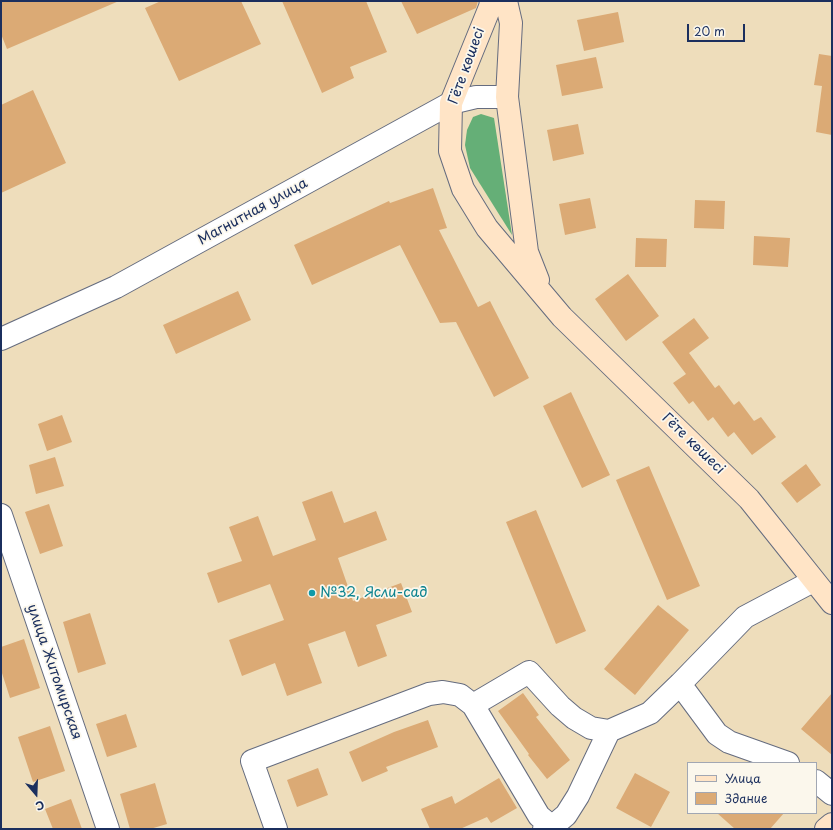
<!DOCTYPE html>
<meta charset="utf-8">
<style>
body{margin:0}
#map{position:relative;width:833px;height:830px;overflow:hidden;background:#edb;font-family:"Playpen Sans",sans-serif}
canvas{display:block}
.frame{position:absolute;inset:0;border:2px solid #1b2f5e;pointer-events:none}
.legend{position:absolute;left:687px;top:762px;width:130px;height:52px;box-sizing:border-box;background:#fbf7ec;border:1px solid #a1a7b3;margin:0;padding:5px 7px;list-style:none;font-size:12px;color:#1b2f5e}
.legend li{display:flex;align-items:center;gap:8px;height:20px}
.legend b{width:20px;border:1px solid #a1a7b3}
.north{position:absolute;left:16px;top:774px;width:40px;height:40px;-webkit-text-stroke:3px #fbf7ec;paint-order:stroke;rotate:161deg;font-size:11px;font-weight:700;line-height:16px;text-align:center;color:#1b2f5e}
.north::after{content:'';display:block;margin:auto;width:14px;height:18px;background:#1b2f5e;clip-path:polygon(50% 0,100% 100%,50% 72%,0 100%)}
.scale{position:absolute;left:687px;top:24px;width:58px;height:18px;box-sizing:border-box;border:2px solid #1b2f5e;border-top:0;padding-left:5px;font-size:12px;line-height:14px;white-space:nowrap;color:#1b2f5e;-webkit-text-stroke:3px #fbf7ec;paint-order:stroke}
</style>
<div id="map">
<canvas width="833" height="830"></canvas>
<div class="frame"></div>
<ul class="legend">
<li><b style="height:5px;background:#ffe4c6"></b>Улица</li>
<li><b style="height:11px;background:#dbaa75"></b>Здание</li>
</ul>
<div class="north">С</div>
<div class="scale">20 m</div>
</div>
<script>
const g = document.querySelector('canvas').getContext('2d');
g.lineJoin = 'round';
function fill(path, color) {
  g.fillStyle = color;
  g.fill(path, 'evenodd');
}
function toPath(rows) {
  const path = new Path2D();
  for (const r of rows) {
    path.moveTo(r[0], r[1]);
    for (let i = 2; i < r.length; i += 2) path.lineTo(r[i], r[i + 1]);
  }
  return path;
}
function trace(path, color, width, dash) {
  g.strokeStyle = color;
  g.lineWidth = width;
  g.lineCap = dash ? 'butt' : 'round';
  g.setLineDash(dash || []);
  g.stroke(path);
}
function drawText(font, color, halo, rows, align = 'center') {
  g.font = font + ' "Playpen Sans",sans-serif';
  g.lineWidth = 3.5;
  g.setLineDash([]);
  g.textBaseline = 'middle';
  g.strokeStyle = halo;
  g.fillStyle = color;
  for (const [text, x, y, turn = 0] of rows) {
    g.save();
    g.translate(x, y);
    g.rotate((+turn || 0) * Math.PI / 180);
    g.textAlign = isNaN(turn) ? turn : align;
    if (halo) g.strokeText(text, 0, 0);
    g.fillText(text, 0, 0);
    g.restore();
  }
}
fill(toPath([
 [481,114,494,118,512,235,470,168,465,145,467,130,473,117]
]), '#65af77');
fill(toPath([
 [1,1,119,1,7,49,1,34],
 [161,1,241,1,261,44,179,81,145,8],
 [282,1,366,1,387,52,350,67,354,78,322,93],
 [401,1,478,1,476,8,417,34],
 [618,12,624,42,584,51,577,20],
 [819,54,832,56,832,135,816,132,822,86,814,85],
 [596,57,603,88,562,96,556,65],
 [33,90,66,163,1,193,1,105],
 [578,124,584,154,553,161,547,130],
 [433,188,447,228,439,230,478,307,490,301,529,378,494,397,456,322,440,323,400,245,312,285,294,245,389,201,390,203],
 [590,198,596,228,565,235,559,204],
 [695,200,725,201,724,229,694,228],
 [754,236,790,238,788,267,753,265],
 [636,238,667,239,666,267,635,267],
 [628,274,659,316,626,341,595,299],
 [238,291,251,320,176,354,163,325],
 [694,318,709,338,689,353,715,388,719,385,734,405,739,401,754,421,761,417,776,437,752,455,734,432,728,437,713,417,708,421,693,401,689,404,673,383,686,374,662,342],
 [571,392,610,475,582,488,543,406],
 [62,415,72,442,47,451,38,424],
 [55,457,64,486,36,494,29,465],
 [806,464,821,485,797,503,781,483],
 [649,466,700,586,667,600,616,480],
 [332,491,344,523,376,511,387,540,338,558,353,601,401,583,412,612,376,625,387,656,358,667,345,631,308,644,322,683,287,696,275,663,242,676,229,640,284,620,270,584,218,603,207,573,242,561,229,527,258,516,273,556,316,540,302,502],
 [49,504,63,546,40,554,25,512],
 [536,510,586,631,556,644,506,522],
 [658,605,689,630,635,695,604,669],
 [90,613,106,664,78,673,63,622],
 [24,639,40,688,10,698,1,670,1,647],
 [523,693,539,715,536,717,570,760,547,779,528,755,529,754,498,711],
 [832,693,832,755,801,729],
 [126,714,137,747,107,757,96,724],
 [428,720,438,747,386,767,388,771,362,782,349,752,394,732],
 [50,726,65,771,33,782,18,737],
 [318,768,328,795,297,807,287,780],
 [635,773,670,792,651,827,616,808],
 [499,778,517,808,491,823,487,817,460,829,430,829,421,809,452,796,455,804],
 [155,783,167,824,150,829,130,829,120,794],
 [71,799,82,829,53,829,45,809],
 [717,813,784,813,770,829,735,829]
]), '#dbaa75');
const minor = toPath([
 [1,339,116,287,451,103,476,97,507,97],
 [1,515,108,829],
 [680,684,717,734,729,742,788,763],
 [473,705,529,672,560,706,574,718,591,728,609,731],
 [816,781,832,794],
 [276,829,252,761,429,694,443,692,460,695,473,705,539,816,555,829],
 [544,829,553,826,566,815,578,796,609,731,650,713,680,684,745,617,813,581]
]);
const secondary = toPath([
 [491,1,490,7,451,103,450,151,463,189,487,228,562,317,749,499,832,603],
 [506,1,511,23,507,97,527,252,538,280],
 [826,829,832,824]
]);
trace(minor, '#656c7f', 24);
trace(secondary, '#656c7f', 24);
trace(minor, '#fff', 22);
trace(secondary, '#ffe4c6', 22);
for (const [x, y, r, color] of [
 [312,593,4,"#0f9aa8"]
]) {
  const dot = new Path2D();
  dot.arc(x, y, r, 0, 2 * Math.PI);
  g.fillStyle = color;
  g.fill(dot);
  trace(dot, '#fbf7ec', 1.5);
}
drawText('14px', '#1b2f5e', '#fbf7ec', [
 ["Гёте көшесі",467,66,-70],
 ["Магнитная улица",253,212,-29],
 ["Гёте көшесі",693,444,44],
 ["улица Житомирская",54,672,71]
]);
drawText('14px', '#0d838f', '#fbf7ec', [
 ["№32, Ясли-сад",320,593]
], 'left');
</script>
